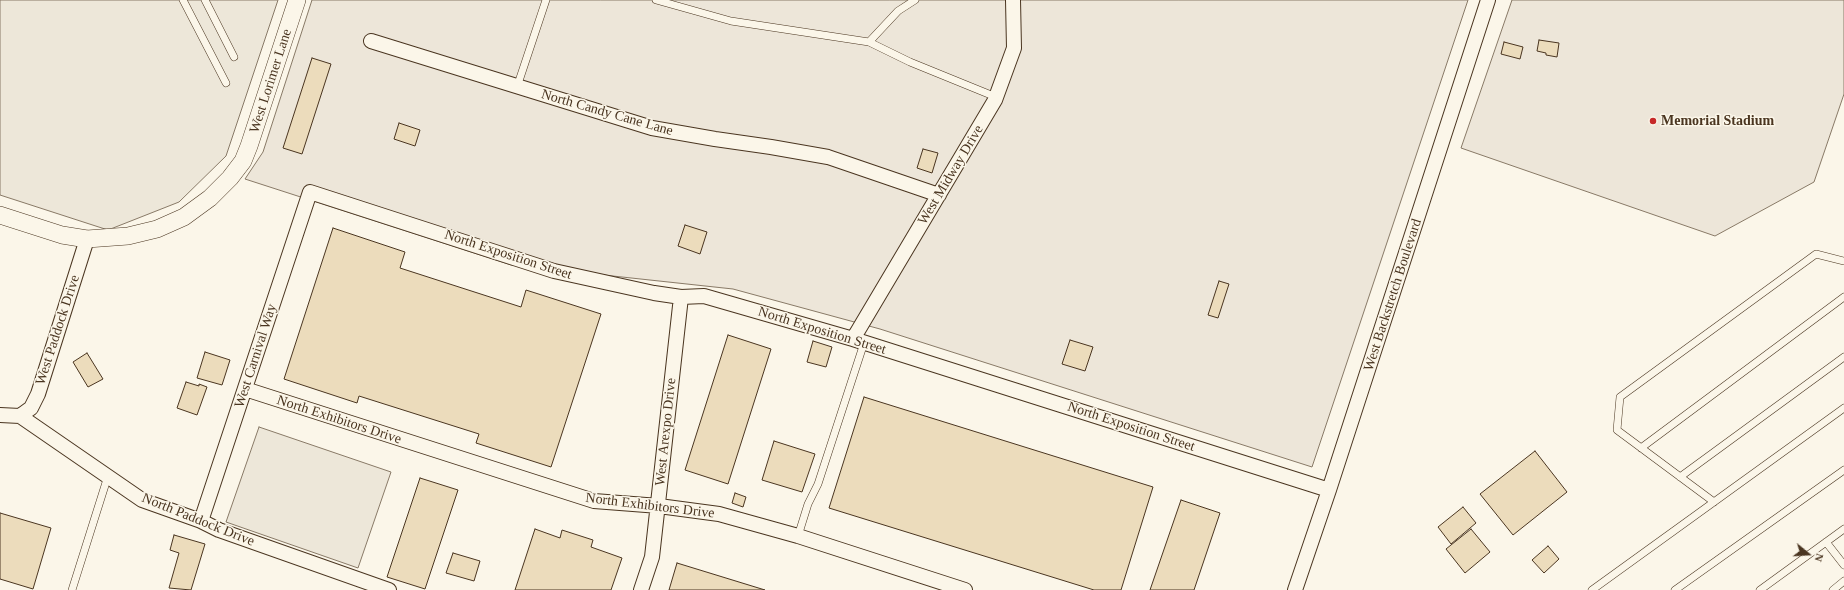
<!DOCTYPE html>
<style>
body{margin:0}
#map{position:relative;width:1844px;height:590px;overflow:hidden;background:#fbf6e9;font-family:"Times New Roman",serif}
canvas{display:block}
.north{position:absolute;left:1788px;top:534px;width:40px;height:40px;-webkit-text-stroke:3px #fbf6e9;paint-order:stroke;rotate:108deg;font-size:11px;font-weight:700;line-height:16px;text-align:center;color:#4a3520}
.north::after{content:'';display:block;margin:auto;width:14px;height:18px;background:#4a3520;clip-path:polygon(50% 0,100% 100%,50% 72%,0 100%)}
</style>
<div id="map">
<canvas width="1844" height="590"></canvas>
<div class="north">N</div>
</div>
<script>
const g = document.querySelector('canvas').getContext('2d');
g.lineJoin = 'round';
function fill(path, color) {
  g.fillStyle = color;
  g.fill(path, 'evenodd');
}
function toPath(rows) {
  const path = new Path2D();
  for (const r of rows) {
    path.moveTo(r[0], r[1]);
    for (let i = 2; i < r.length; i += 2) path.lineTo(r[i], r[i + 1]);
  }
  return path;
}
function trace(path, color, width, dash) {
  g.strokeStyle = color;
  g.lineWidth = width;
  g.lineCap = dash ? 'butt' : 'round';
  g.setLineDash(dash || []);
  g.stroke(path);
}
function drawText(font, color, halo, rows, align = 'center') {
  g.font = font + ' "Times New Roman",serif';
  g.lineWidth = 3;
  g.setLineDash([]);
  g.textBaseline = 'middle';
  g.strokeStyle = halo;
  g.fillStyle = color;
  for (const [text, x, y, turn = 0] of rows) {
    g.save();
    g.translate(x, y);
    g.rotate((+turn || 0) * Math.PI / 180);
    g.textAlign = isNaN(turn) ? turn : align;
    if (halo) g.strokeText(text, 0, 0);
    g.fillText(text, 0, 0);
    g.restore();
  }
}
const green = toPath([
 [312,0,1468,0,1312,467,880,329,733,289,511,265,245,179,263,152,312,0],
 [1512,0,1844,0,1844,94,1814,182,1715,236,1461,148,1512,0]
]);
fill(green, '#ede6d9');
trace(green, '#887966', 1);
const parking = toPath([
 [0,0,278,0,226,156,179,202,108,230,0,195,0,0],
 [259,427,391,472,358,568,226,522,259,427]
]);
fill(parking, '#ede7d9');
trace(parking, '#887966', 1);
const building = toPath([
 [1539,40,1559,43,1557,57,1546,55,1546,53,1537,51,1539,40],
 [1504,42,1523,47,1520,59,1501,54,1504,42],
 [312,58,331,64,302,154,283,148,312,58],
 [399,123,420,130,415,146,394,139,399,123],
 [923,149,938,153,932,173,917,168,923,149],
 [685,225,707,232,700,254,678,246,685,225],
 [333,228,405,252,400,268,521,307,526,290,601,314,551,467,476,443,479,434,359,396,357,403,284,379,333,228],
 [1219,281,1229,284,1218,318,1208,315,1219,281],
 [728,335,771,349,728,484,685,470,728,335],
 [1070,340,1093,347,1085,371,1062,364,1070,340],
 [813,341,832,347,826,367,807,362,813,341],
 [205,352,230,360,222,385,197,378,205,352],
 [87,353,103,379,88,387,73,362,87,353],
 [186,382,199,386,199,384,207,387,197,415,177,408,186,382],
 [864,397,1153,487,1121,590,1094,590,829,508,864,397],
 [774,441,815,454,802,492,762,480,774,441],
 [1535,451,1567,492,1513,535,1480,494,1535,451],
 [420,478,458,490,425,589,387,577,420,478],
 [735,493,746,497,743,507,732,503,735,493],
 [1181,500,1220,513,1194,590,1150,590,1181,500],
 [1463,507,1476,523,1451,544,1438,527,1463,507],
 [0,513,51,528,33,589,0,579,0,513],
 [535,529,560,538,562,530,593,540,591,547,622,558,611,590,515,590,535,529],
 [1471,529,1490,552,1465,573,1446,549,1471,529],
 [174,535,205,544,191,590,169,588,179,553,170,550,174,535],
 [1548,546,1559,559,1544,573,1532,560,1548,546],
 [453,553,480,561,474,581,446,573,453,553],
 [677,563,765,590,669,590,677,563]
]);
fill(building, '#ecdcbc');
trace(building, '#4a3520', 1);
const service = toPath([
 [183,0,226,83],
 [205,0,234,57],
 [656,0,731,21,869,42,898,11,915,0],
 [869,42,910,62,996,97],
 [517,87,546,0],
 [1641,448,1844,297],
 [1680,477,1844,357],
 [1714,502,1617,430,1620,397,1816,254,1844,261],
 [798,536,808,504,818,484,864,343],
 [1826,542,1844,565],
 [72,590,108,476],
 [1592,590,1844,408],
 [1675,590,1844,470],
 [1760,590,1844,529],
 [1833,590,1844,581]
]);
const minor = toPath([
 [371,41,652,128,715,139,771,147,828,157,939,195],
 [853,339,995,100,1014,48,1013,0],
 [245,389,594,501,659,506,719,514,798,536,965,590],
 [0,415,20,416,142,500,201,521,219,530,389,590],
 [20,416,31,408,38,394,87,239],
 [201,521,310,192,554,271,654,293,681,297,704,296,853,339,1329,490],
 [641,590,652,557,681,297],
 [1295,590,1329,490,1488,0]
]);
const tertiary = toPath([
 [0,215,62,235,87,239,128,236,157,229,184,217,210,198,230,178,243,161,249,146,297,0]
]);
trace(service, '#4a3520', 8);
trace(minor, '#4a3520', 16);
trace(tertiary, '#4a3520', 18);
trace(service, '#fbf6e9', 7);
trace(minor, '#fbf6e9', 14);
trace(tertiary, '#fbf6e9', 17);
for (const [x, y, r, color] of [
 [1653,121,4,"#c62828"]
]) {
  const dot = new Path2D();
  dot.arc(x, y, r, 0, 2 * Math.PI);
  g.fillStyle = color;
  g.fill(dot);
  trace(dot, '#fbf6e9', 1.5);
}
drawText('14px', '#4a3520', '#fbf6e9', [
 ["West Lorimer Lane",271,81,-72],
 ["North Candy Cane Lane",607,113,16],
 ["West Midway Drive",951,175,-59],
 ["North Exposition Street",508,255,18],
 ["West Backstretch Boulevard",1393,295,-72],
 ["West Paddock Drive",58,330,-72],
 ["North Exposition Street",822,331,17],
 ["West Carnival Way",256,356,-72],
 ["North Exhibitors Drive",339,420,18],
 ["North Exposition Street",1131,427,18],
 ["West Arexpo Drive",666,432,-84],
 ["North Exhibitors Drive",650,506,7],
 ["North Paddock Drive",198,520,22]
]);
drawText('bold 14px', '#4a3520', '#fbf6e9', [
 ["Memorial Stadium",1661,121]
], 'left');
</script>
